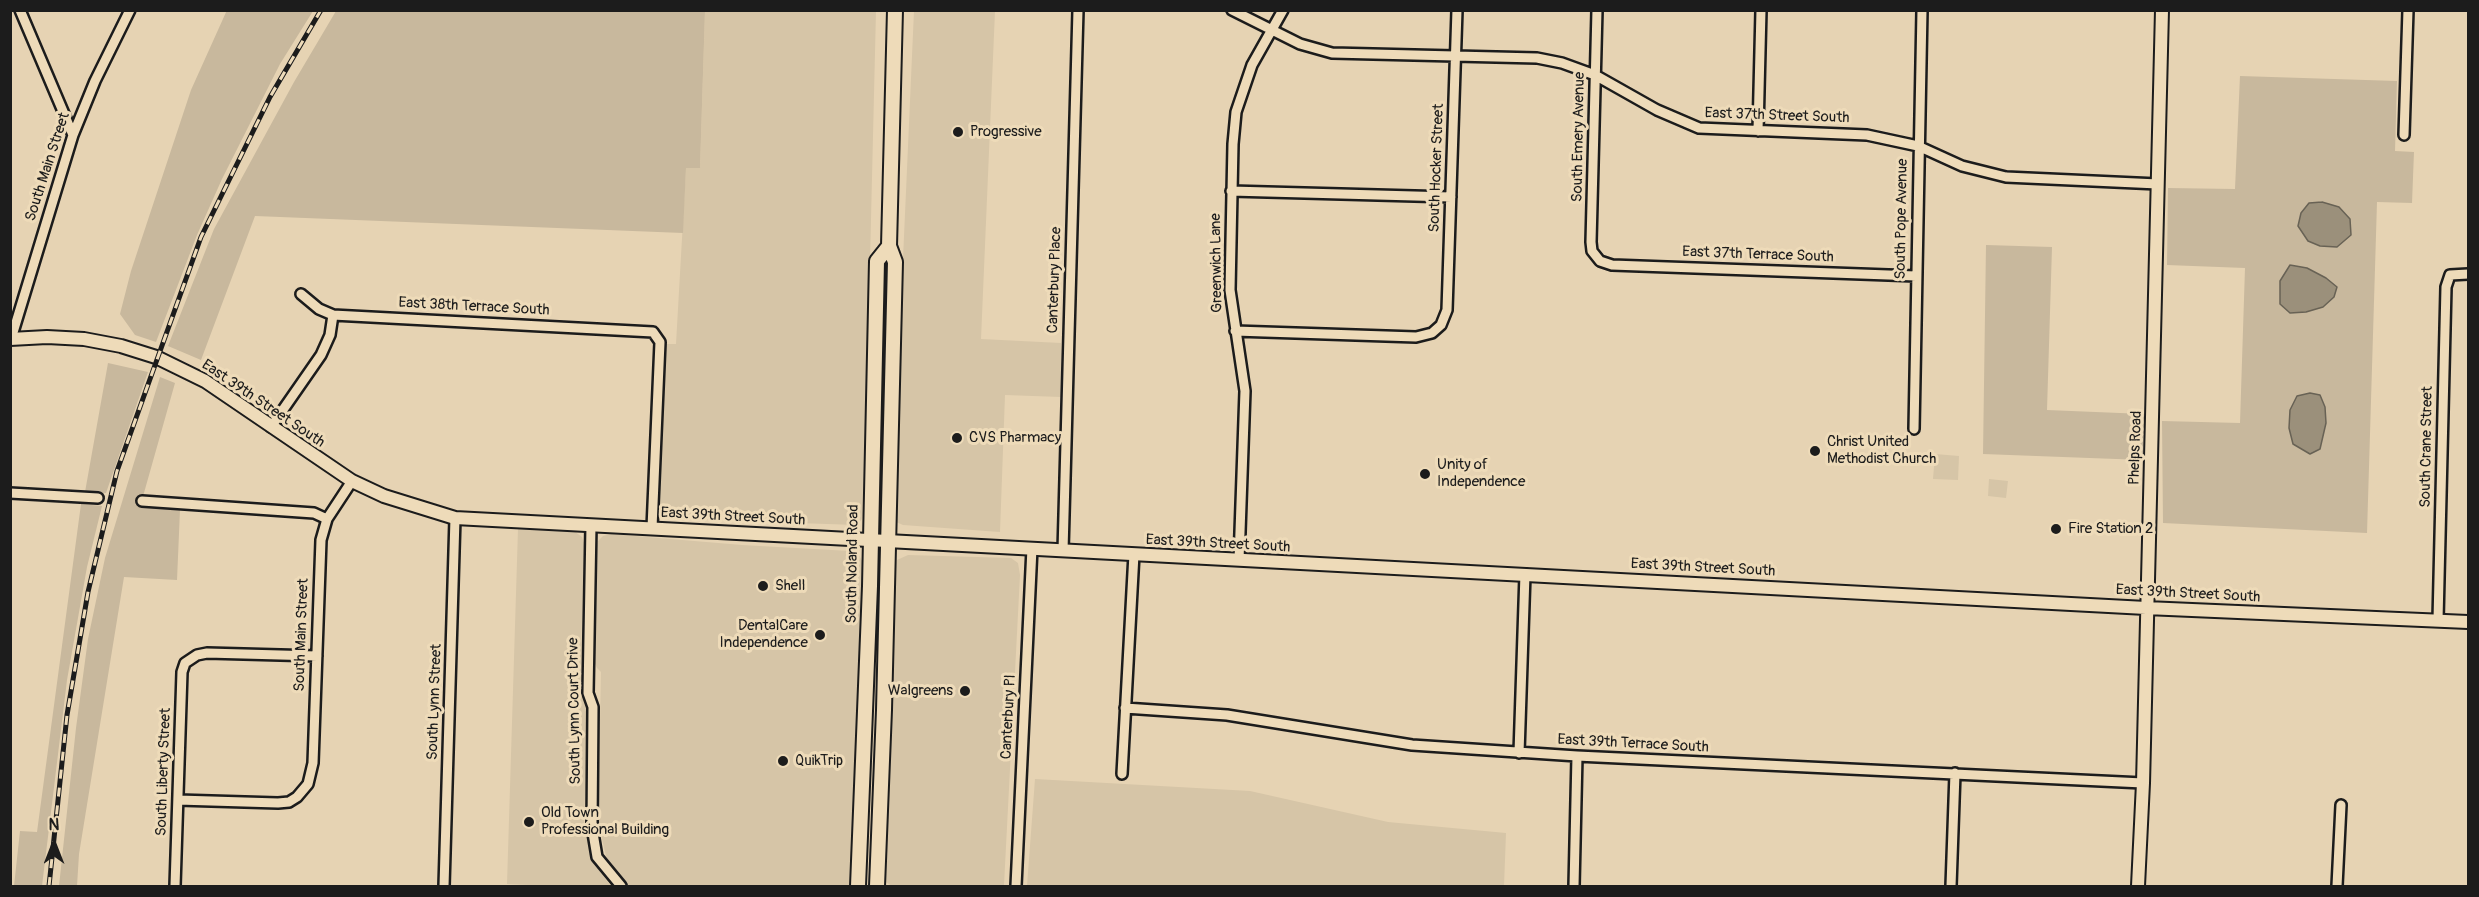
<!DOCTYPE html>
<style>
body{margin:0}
#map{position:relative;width:2479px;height:897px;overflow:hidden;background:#e6d3b3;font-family:Pangolin,sans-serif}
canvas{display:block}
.frame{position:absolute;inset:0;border:12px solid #1c1c1c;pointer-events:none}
.north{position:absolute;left:24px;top:813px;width:60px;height:60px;-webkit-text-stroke:4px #eedbb9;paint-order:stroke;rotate:0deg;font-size:16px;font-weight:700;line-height:24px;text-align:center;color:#1c1c1c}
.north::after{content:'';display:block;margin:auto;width:21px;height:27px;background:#1c1c1c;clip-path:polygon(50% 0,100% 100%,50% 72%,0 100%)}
</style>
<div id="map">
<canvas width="2479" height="897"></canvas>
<div class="frame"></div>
<div class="north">N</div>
</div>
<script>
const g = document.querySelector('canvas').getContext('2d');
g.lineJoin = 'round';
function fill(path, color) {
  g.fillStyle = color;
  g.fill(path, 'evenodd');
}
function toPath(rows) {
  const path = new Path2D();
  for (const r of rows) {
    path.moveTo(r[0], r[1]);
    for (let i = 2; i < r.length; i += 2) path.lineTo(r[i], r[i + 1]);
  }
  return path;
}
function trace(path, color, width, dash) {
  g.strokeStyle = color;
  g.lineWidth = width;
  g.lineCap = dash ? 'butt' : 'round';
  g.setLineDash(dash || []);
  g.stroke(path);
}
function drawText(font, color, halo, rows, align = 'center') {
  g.font = font + ' Pangolin,sans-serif';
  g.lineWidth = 6;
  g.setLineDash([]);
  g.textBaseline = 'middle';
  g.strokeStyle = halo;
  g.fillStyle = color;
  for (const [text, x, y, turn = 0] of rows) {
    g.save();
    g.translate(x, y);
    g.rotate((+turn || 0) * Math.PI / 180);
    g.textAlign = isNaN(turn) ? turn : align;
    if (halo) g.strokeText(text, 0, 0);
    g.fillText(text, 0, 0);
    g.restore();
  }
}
fill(toPath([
 [705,11,876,11,864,510,862,519,857,525,677,519,666,515,660,509,658,502,666,344,676,344,686,168,700,168],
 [914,11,995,11,981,339,1061,343,1061,397,1005,395,1000,532,903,525,894,521,892,507],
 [1935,454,1959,456,1958,480,1933,479],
 [1989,479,2008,481,2006,498,1988,496],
 [518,529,574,531,582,537,584,543,580,693,588,712,584,822,593,862,610,885,618,875,606,856,598,822,601,672,597,668,594,661,596,550,598,541,603,536,611,534,742,545,850,551,859,555,862,561,852,886,549,886,507,884],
 [908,555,1011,558,1018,563,1020,575,1004,885,1002,886,892,886,884,881,893,570,897,560],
 [1035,779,1250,791,1388,822,1506,833,1504,886,1027,886]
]), '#d6c5a7');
fill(toPath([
 [227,10,313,11,280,64,222,179,197,235,156,342,135,335,120,314,131,271,191,90],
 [336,11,705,11,700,168,686,168,683,233,255,216,201,360,168,346,214,229,294,82],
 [2240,76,2397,81,2395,151,2414,152,2412,203,2377,202,2367,533,2163,523,2162,421,2240,423,2245,268,2167,265,2168,188,2235,189],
 [1986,245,2052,247,2047,410,2144,414,2143,460,1983,454],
 [108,363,148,372,106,493,85,492],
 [160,377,175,383,140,507,180,510,177,580,124,577,79,854,77,886,59,886,76,728,88,639,105,558],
 [81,504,102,506,87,567,67,680,42,886,14,886,20,831,37,832]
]), '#c8b89d');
const water = toPath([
 [2322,202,2339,207,2350,219,2351,235,2337,247,2320,246,2308,241,2298,226,2301,213,2309,203,2322,202],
 [2290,265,2307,268,2326,278,2337,287,2334,297,2323,307,2306,312,2290,313,2280,304,2280,281,2290,265],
 [2310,393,2320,395,2325,407,2326,423,2320,449,2310,454,2293,444,2289,428,2290,410,2297,396,2310,393]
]);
fill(water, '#9b907b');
trace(water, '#686255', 1.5);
const street = toPath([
 [20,10,73,135],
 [1232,10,1300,44,1332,53,1537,58,1562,63,1595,75,1657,110,1699,128,1867,135,1918,146,1962,166,2006,177,2158,184],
 [1597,10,1591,242,1592,251,1600,261,1612,265,1916,276],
 [1758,131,1761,10],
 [2404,135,2408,10],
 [1231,191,1451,197],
 [301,294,319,309,333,315,653,332,660,342,652,528],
 [1235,331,1416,337,1432,333,1441,325,1447,310,1457,10],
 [11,339,73,135,95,81,130,10],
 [271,427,321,355,330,335,333,315],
 [1914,429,1922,10],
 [10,493,98,498],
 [142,501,314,513,327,519],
 [591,525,588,693,593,707,592,827,597,857,621,886],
 [1063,551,1078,10],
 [1239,560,1245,391,1230,290,1233,144,1236,112,1252,65,1283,10],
 [2438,620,2446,287,2450,275,2468,274],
 [1125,708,1227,715,1412,745,1577,756,2143,783],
 [1519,753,1525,574],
 [1122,774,1134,554],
 [178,800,278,803,289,802,297,797,308,784,313,763,321,540,327,519,352,481],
 [175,886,182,672,185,663,197,655,207,653,317,656],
 [444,886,455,518],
 [1016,886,1032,548],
 [1574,886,1577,756],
 [1951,886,1955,773],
 [2337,886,2341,805]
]);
const secondary = toPath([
 [10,339,47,337,84,339,121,346,156,357,205,381,352,481,384,496,455,518,2146,608,2468,622],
 [2138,886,2143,783,2162,10]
]);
const primary = toPath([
 [858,886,870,586,877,261,889,246],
 [877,886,884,710,895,262,889,246,895,10]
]);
trace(street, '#1c1c1c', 14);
trace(secondary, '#1c1c1c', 16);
trace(primary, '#1c1c1c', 18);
trace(street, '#eedbb9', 9);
trace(secondary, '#eedbb9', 12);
trace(primary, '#eedbb9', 14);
const rail = toPath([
 [49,886,67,715,88,592,117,471,201,237,270,97,321,10]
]);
trace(rail, '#1c1c1c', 5);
trace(rail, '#eedbb9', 3, [9]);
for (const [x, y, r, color] of [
 [958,132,6,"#1c1c1c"],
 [957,438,6,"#1c1c1c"],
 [1815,451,6,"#1c1c1c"],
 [1425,474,6,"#1c1c1c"],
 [2056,529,6,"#1c1c1c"],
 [763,586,6,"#1c1c1c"],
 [820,635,6,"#1c1c1c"],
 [965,691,6,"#1c1c1c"],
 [783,761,6,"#1c1c1c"],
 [529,822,6,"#1c1c1c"]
]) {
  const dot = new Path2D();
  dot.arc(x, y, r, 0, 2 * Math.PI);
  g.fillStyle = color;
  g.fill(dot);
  trace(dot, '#eedbb9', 2);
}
drawText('15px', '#1c1c1c', '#eedbb9', [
 ["East 37th Street South",1777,116,2],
 ["South Emery Avenue",1579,137,-89],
 ["South Main Street",48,167,-72],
 ["South Hocker Street",1437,168,-88],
 ["South Pope Avenue",1902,219,-89],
 ["East 37th Terrace South",1758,255,2],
 ["Greenwich Lane",1217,263,-91],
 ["Canterbury Place",1055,280,-88],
 ["East 38th Terrace South",474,307,3],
 ["East 39th Street South",263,404,34],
 ["South Crane Street",2427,447,-89],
 ["Phelps Road",2136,448,-88],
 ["East 39th Street South",733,517,3],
 ["East 39th Street South",1218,544,3],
 ["South Noland Road",853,564,-89],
 ["East 39th Street South",1703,568,3],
 ["East 39th Street South",2188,594,3],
 ["South Main Street",302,635,-88],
 ["South Lynn Street",435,702,-88],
 ["South Lynn Court Drive",575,711,-91],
 ["Canterbury Pl",1009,717,-87],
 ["East 39th Terrace South",1633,744,3],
 ["South Liberty Street",164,772,-88]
]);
drawText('15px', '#1c1c1c', '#eedbb9', [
 ["Progressive",970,132],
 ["CVS Pharmacy",969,438],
 ["Christ United",1827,442],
 ["Methodist Church",1827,459],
 ["Unity of",1437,465],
 ["Independence",1437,482],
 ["Fire Station 2",2068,529],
 ["Shell",775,586],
 ["DentalCare",808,626,"right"],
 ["Independence",808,643,"right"],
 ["Walgreens",953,691,"right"],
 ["QuikTrip",795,761],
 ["Old Town",541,813],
 ["Professional Building",541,830]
], 'left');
</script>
